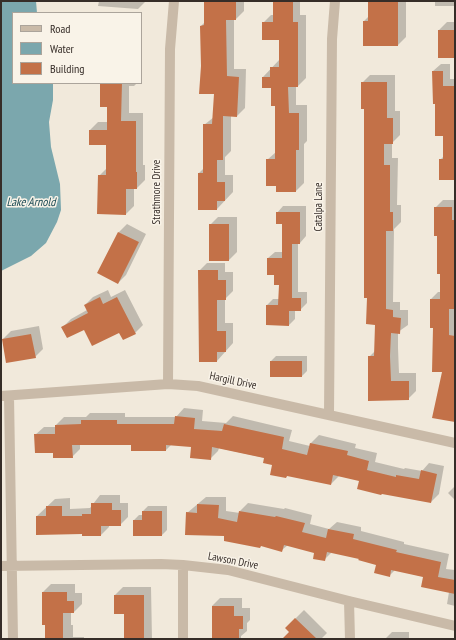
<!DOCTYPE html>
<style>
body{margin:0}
#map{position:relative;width:456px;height:640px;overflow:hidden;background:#f1e9db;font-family:"PT Sans Narrow",sans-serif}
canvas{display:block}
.frame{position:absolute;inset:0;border:2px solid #362d28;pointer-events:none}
.legend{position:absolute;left:12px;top:12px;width:130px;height:72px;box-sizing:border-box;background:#f9f3e8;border:1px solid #aba49b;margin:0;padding:5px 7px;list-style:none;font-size:12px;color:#362d28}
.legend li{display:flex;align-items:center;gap:8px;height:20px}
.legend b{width:20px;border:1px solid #aba49b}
</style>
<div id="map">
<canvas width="456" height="640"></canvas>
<div class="frame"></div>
<ul class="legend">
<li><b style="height:5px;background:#c9baa8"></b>Road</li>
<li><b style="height:11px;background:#7ba7ad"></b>Water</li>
<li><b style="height:11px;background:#c37148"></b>Building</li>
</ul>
</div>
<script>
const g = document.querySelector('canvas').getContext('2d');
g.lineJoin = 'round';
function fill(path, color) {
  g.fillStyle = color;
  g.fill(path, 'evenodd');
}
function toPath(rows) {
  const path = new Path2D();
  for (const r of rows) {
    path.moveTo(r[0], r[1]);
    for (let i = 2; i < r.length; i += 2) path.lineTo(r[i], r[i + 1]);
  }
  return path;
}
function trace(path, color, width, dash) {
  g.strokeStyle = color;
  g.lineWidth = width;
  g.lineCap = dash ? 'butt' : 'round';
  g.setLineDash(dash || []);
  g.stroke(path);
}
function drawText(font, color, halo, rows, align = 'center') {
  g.font = font + ' "PT Sans Narrow",sans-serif';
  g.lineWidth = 3;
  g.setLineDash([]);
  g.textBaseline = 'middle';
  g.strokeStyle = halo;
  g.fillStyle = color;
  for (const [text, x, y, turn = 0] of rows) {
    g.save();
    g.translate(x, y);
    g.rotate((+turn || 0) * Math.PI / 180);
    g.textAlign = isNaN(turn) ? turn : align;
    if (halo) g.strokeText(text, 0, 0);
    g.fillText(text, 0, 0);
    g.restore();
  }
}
fill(toPath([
 [1,1,36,1,37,13,13,13,13,83,53,83,53,100,49,122,51,147,60,184,61,210,57,222,46,243,31,256,1,271]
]), '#7ba7ad');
fill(toPath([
 [99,1,146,1,138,9,98,6],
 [205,1,244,1,244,11,236,19,234,19,234,69,246,69,245,108,237,116,231,116,231,151,225,157,225,175,233,175,233,192,217,209,199,209,199,173,204,168,204,125,214,117,215,93,202,66,201,26,205,22],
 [274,1,300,1,300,15,306,15,306,78,298,86,296,86,296,105,307,105,307,141,304,144,304,183,296,191,277,185,267,160,276,152,276,105,272,87,263,77,280,59,280,39,263,23,271,15,274,15],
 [369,1,406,1,406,37,398,45,364,21,369,16],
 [435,1,455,1,455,6,435,6],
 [447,22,455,22,455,57,439,30],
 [141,60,142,60,141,79],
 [441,64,450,64,450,79,455,79,455,179,440,160,444,156,444,135,436,103,433,71],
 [370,75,395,75,395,111,400,111,400,135,392,143,392,158,398,158,397,205,401,205,401,222,394,229,393,302,400,302,400,310,408,310,408,325,398,332,398,348,399,373,416,373,416,391,408,399,369,400,369,357,375,351,376,324,368,297,365,108,362,83],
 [101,83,137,83,134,86,129,86,129,113,143,113,143,165,145,165,145,180,137,188,134,188,134,206,126,214,99,176,107,168,107,144,90,130,98,122,108,122,108,106],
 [443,200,455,200,455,421,434,327,431,299,438,292,441,292,441,273,435,208],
 [283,206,306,206,306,236,300,243,298,243,298,292,307,292,307,303,300,310,295,310,295,319,289,325,267,305,273,299,279,299,280,284,268,258,275,252,283,252,283,223,277,213],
 [218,217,237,217,237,252,229,260,210,225],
 [127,224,146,234,126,275,118,283,99,273,119,232],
 [207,263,225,263,225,272,233,272,233,291,225,299,225,323,233,323,233,343,217,361,200,361,199,271],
 [108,290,111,297,125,290,143,325,135,333,63,327,71,319,87,310,85,305,93,297],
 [39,326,43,349,35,357,3,339,11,331],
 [276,356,307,356,307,371,302,376,271,361],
 [184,408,203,410,202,421,226,423,233,416,292,430,289,441,310,446,311,443,319,435,356,444,355,448,377,453,375,462,404,469,405,468,422,471,429,463,444,466,439,494,431,502,361,480,339,476,331,484,288,475,286,477,274,464,265,458,219,448,218,451,210,459,192,446,172,444,166,450,132,450,132,444,80,444,80,449,72,457,54,452,35,435,44,427,56,427,56,425,64,417,86,417,90,413,125,413,125,417,176,417],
 [455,486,455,500,448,493],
 [100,495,120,495,120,503,128,503,128,517,120,525,109,525,109,527,101,535,83,535,83,533,37,534,37,516,55,499,70,498,70,509,90,508],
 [206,497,226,497,226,511,240,513,240,511,248,503,284,509,285,508,312,515,310,524,329,529,337,522,361,527,361,531,404,542,404,544,449,554,446,569,455,570,455,606,447,604,449,592,425,577,395,570,389,576,378,564,360,558,332,552,324,560,316,552,288,545,282,550,226,536,187,513],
 [148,506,167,506,167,530,162,535,134,520,139,515,143,515,143,511],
 [455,521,455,533,454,533,454,522],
 [51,584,75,584,75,593,82,593,82,604,74,612,71,612,71,625,73,625,73,637,84,637,84,639,46,639,43,592],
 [123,587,151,587,152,639,125,639,125,613,115,595],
 [220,598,242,598,242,608,250,608,250,620,247,623,247,631,241,636,241,639,213,639,212,606],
 [304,610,327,633,321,639,285,639,290,632,286,628],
 [392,632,409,632,409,639,385,639]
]), '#0003');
fill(toPath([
 [204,1,236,1,236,20,226,20,227,76,239,77,237,117,223,116,223,160,217,160,217,182,225,182,225,201,217,201,217,210,198,210,198,173,203,173,203,124,212,124,214,94,199,94,201,66,200,26,204,25],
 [273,1,293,1,293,22,298,22,298,87,288,87,289,113,299,113,299,150,296,150,296,192,276,192,276,186,266,186,266,159,275,159,275,106,271,106,271,88,262,88,262,77,270,77,270,67,279,67,279,40,262,40,262,22,273,22],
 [368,1,398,1,398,46,363,46,363,21,368,21],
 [438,30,455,30,455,58,438,58],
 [432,71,443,71,443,86,455,86,455,180,439,180,439,159,443,159,443,136,435,136,435,104,433,104],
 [361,82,387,82,387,118,393,118,393,144,384,144,384,165,390,165,390,212,393,212,393,231,386,231,386,309,393,310,393,317,401,318,400,334,391,333,390,356,391,381,409,381,409,400,368,401,368,356,374,356,375,325,366,324,367,298,364,298,364,109,361,109],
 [100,83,122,83,121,121,136,121,136,172,137,172,137,189,126,189,126,215,97,214,98,175,106,175,106,145,89,145,89,130,107,130,107,107,100,107],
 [434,207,452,207,452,220,455,220,455,309,449,309,449,335,455,336,455,422,432,418,442,372,432,372,433,328,430,328,430,299,440,299,440,274,437,274,437,236,434,236],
 [276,212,300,212,300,244,292,244,292,298,301,298,301,311,289,311,289,326,266,325,266,305,278,305,279,285,274,285,274,275,267,275,267,258,282,258,282,224,276,224],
 [209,224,229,224,229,261,209,261],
 [118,232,139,242,118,284,97,273],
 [198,270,218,270,218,280,226,280,226,300,217,300,217,331,226,331,226,352,217,352,217,362,199,362],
 [100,297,103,304,117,297,136,334,123,340,119,333,92,346,84,330,67,338,61,327,88,313,84,305],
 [31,334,36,358,6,363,2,339],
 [270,361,302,361,302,377,270,377],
 [175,416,195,418,194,429,222,431,224,424,284,437,282,449,307,455,310,443,348,451,347,455,369,461,367,470,396,477,396,475,419,479,421,470,437,474,431,503,382,494,381,495,357,489,359,481,333,475,331,485,287,476,286,478,270,475,272,465,263,463,264,458,212,447,211,460,190,458,191,447,166,445,166,451,131,451,131,445,72,445,73,458,53,458,53,453,35,453,34,434,55,434,55,425,81,424,81,420,117,420,117,424,174,424],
 [91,503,112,503,112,510,121,510,121,526,101,526,101,536,82,536,82,534,36,535,36,516,46,516,46,506,62,506,62,516,82,516,82,514,91,514],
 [197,504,219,505,218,518,237,522,239,511,275,517,276,516,305,523,302,532,326,538,328,529,354,534,353,539,397,550,396,552,441,562,438,577,455,580,455,594,421,587,423,577,391,570,390,577,374,573,376,565,358,560,359,559,327,552,325,561,313,559,314,553,284,545,282,552,261,546,260,548,224,541,224,536,185,535,186,512,197,513],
 [142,511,162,511,162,536,133,536,133,520,142,520],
 [42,592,67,592,67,601,74,601,74,613,63,613,63,639,45,639,45,625,42,625],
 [114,595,144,595,144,639,124,639,124,614,114,614],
 [212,606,234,606,234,616,243,616,243,629,239,629,239,639,212,639],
 [295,618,317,639,282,639,289,632,285,628]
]), '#c37148');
trace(toPath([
 [168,384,170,49,174,1],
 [1,396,168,384,198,386,455,443],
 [9,396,13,639],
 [329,414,332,39,335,1],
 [183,565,183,639],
 [1,566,161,564,183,565,228,570,349,601,455,626],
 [349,601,350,639]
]), '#c9baa8', 10);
drawText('11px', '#362d28', '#f9f3e8', [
 ["Strathmore Drive",157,192,-90],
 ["Catalpa Lane",319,207,-90],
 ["Hargill Drive",233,381,12],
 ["Lawson Drive",233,561,11]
]);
drawText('italic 12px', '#1e4d56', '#f9f3e8', [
 ["Lake Arnold",31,203]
]);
</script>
